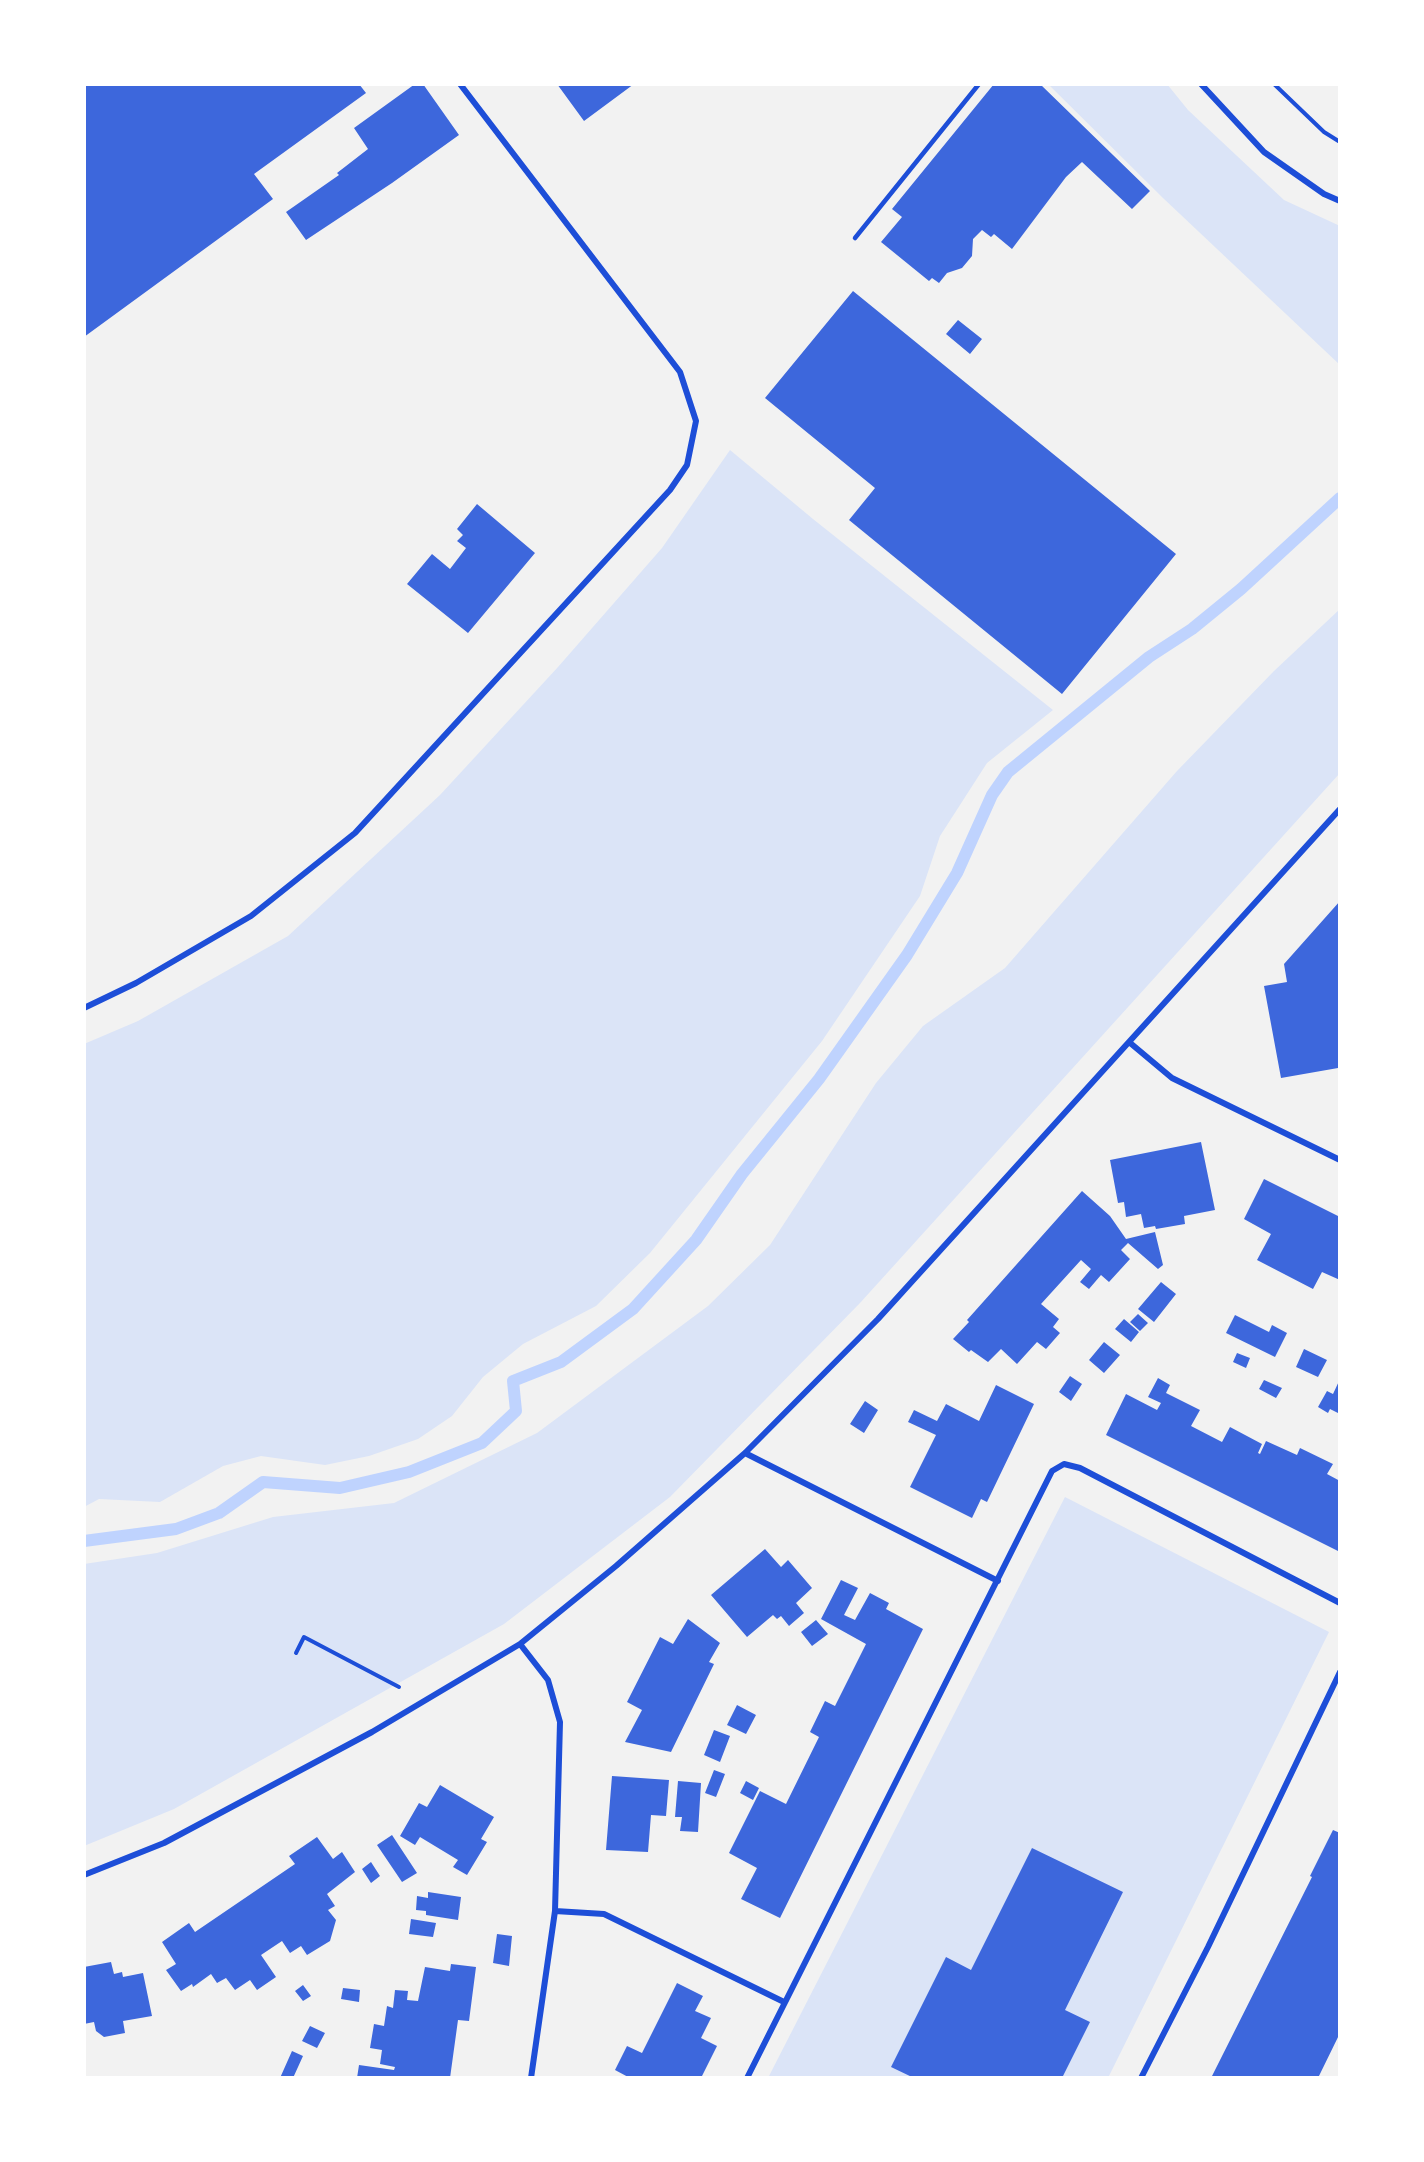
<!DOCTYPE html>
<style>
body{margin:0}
#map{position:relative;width:1424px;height:2162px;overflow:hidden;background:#f2f2f2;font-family:"Noto Sans",sans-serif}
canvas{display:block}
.frame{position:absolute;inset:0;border:86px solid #fff;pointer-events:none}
</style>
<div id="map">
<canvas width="1424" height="2162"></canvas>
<div class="frame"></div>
</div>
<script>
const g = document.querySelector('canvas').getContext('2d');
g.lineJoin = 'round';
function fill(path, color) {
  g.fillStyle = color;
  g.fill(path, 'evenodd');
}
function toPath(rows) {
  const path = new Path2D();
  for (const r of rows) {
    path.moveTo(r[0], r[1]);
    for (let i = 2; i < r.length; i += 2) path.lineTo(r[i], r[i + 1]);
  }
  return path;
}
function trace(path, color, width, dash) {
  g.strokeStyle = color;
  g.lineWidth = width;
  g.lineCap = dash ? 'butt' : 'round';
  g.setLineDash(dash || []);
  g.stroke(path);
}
fill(toPath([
 [1048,84,1167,84,1188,110,1284,200,1340,226,1340,365,1163,198],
 [730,450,813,519,1053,710,987,763,940,836,920,896,822,1041,650,1253,596,1306,523,1344,483,1377,452,1416,418,1439,369,1456,325,1465,261,1456,223,1466,160,1502,99,1499,84,1507,84,1044,138,1021,288,936,440,795,558,667,662,548],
 [1340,609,1340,773,860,1303,670,1497,504,1624,174,1809,84,1846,84,1564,157,1553,273,1517,394,1503,537,1433,708,1306,770,1245,876,1083,923,1026,1005,968,1177,771,1274,671],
 [1065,1497,1329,1632,1108,2078,768,2078]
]), '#dbe4f7');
trace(toPath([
 [84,1541,176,1529,219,1513,263,1482,340,1488,409,1472,482,1443,516,1411,513,1381,561,1362,633,1309,696,1240,742,1174,819,1079,907,955,957,873,992,795,1008,772,1149,657,1192,629,1241,589,1340,498]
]), '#bfd3fe', 12);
fill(toPath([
 [84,84,359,84,366,93,254,174,273,199,84,337],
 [415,84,423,84,459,135,392,183,306,240,286,212,339,175,337,173,368,149,354,128],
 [557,84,634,84,584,121],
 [994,84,1040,84,1150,191,1132,209,1082,162,1066,177,1012,249,994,234,991,237,982,230,973,239,972,256,962,268,947,273,939,283,932,278,929,281,881,242,902,217,892,209],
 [853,291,1176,554,1062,694,849,520,875,488,765,398],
 [958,320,982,339,970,354,946,334],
 [477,504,535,553,468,633,407,584,432,554,450,569,466,548,457,541,463,535,457,529],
 [1340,901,1340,1065,1338,1068,1281,1078,1264,986,1287,982,1284,964],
 [1201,1142,1215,1210,1184,1216,1185,1224,1156,1229,1155,1226,1144,1228,1141,1214,1126,1217,1124,1202,1118,1203,1110,1160],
 [1264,1179,1340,1217,1340,1280,1322,1272,1313,1289,1257,1260,1271,1234,1244,1219],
 [1082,1191,1110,1216,1126,1239,1155,1232,1163,1265,1158,1269,1128,1243,1121,1250,1130,1259,1109,1282,1101,1275,1089,1289,1080,1282,1091,1269,1081,1260,1041,1304,1059,1319,1053,1327,1060,1333,1046,1349,1037,1342,1017,1364,1001,1349,988,1362,971,1350,969,1352,953,1339,969,1322,967,1320],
 [1161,1282,1176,1294,1154,1322,1138,1309],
 [1138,1314,1148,1323,1140,1331,1130,1322],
 [1235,1315,1269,1332,1272,1325,1287,1333,1275,1357,1226,1333],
 [1124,1319,1139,1332,1131,1342,1115,1329],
 [1104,1342,1120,1355,1104,1373,1089,1360],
 [1304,1349,1327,1360,1318,1377,1296,1367],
 [1237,1353,1250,1358,1246,1368,1233,1362],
 [1070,1376,1082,1384,1071,1401,1059,1392],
 [1158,1378,1170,1385,1166,1393,1200,1410,1191,1426,1222,1442,1230,1427,1262,1444,1258,1453,1260,1454,1266,1441,1297,1455,1300,1448,1333,1464,1327,1474,1340,1481,1340,1552,1106,1435,1126,1394,1157,1410,1161,1403,1148,1397],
 [1340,1379,1340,1414,1330,1409,1328,1413,1318,1407,1327,1391,1333,1394],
 [1264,1380,1282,1388,1276,1398,1259,1389],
 [996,1385,1034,1404,987,1502,981,1499,972,1518,910,1487,936,1435,908,1422,914,1410,937,1421,946,1404,979,1421],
 [865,1401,878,1410,864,1433,850,1424],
 [765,1549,781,1567,788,1560,812,1588,796,1603,804,1613,789,1626,781,1616,777,1619,773,1615,747,1637,711,1595],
 [841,1580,858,1588,844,1615,855,1620,870,1593,889,1603,886,1609,923,1629,780,1918,741,1899,757,1868,729,1853,760,1791,786,1804,819,1737,810,1732,825,1701,835,1706,866,1644,821,1619],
 [688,1619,720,1643,709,1662,714,1664,671,1752,625,1742,642,1710,627,1702,660,1637,673,1644],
 [816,1620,828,1634,812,1646,801,1632],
 [737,1705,756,1715,746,1734,727,1725],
 [714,1730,730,1736,720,1762,704,1755],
 [714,1770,725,1774,716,1797,705,1793],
 [612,1776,669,1780,666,1816,651,1815,648,1852,606,1850],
 [678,1781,701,1783,698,1832,680,1831,682,1817,675,1817],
 [746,1781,759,1788,753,1800,740,1793],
 [440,1785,494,1817,481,1839,487,1842,467,1875,453,1867,458,1860,420,1837,415,1845,400,1836,419,1803,427,1807],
 [1333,1830,1340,1833,1340,2033,1318,2078,1211,2078,1312,1877,1310,1876],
 [392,1835,417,1873,402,1882,377,1845],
 [317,1837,333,1859,342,1852,355,1872,327,1894,335,1906,328,1910,336,1920,330,1941,307,1955,301,1946,290,1953,282,1941,261,1955,276,1977,257,1990,250,1980,235,1990,226,1978,217,1983,211,1974,193,1987,192,1984,181,1991,166,1970,176,1964,162,1942,189,1923,195,1932,295,1864,289,1856],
 [1032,1848,1123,1892,1065,2010,1090,2022,1062,2078,914,2078,891,2067,946,1957,971,1970],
 [371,1862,380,1876,371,1883,362,1869],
 [428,1892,461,1897,458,1920,426,1915,426,1911,416,1910,417,1896,428,1898],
 [411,1919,436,1923,433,1937,409,1934],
 [497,1934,512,1936,509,1966,493,1963],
 [111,1962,114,1974,122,1972,123,1977,143,1973,152,2016,123,2021,125,2033,104,2037,96,2031,94,2022,84,2024,84,1967],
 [451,1964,476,1967,469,2021,458,2020,450,2078,357,2078,359,2065,394,2070,395,2067,380,2064,382,2050,370,2048,374,2024,384,2026,387,2006,393,2008,395,1990,408,1991,407,2000,418,2001,425,1967,450,1971],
 [677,1983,703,1996,695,2011,711,2018,701,2038,717,2046,701,2078,630,2078,615,2070,627,2046,642,2053],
 [303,1985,311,1996,303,2001,295,1991],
 [343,1988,360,1990,359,2002,341,1999],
 [310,2026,325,2033,317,2048,302,2041],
 [292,2051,303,2056,293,2078,280,2078]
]), '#3d67dc');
trace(toPath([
 [1274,84,1324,132,1340,142],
 [296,1653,304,1637,399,1687]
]), '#1d4ed8', 4);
trace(toPath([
 [855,238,979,84]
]), '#1d4ed8', 4.5);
trace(toPath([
 [1201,84,1264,152,1324,194,1340,201],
 [84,1008,136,983,251,916,355,833,670,490,687,465,696,421,680,372,460,84],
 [1129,1042,1172,1078,1340,1160],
 [745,1453,998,1581],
 [520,1644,548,1680,560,1722,555,1911,531,2078],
 [84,1875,164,1843,372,1732,520,1644,616,1566,745,1453,878,1319,1340,809],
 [555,1911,604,1914,784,2002],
 [747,2078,1052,1471,1064,1464,1080,1468,1340,1603],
 [1141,2078,1208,1947,1340,1672]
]), '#1d4ed8', 6);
</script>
